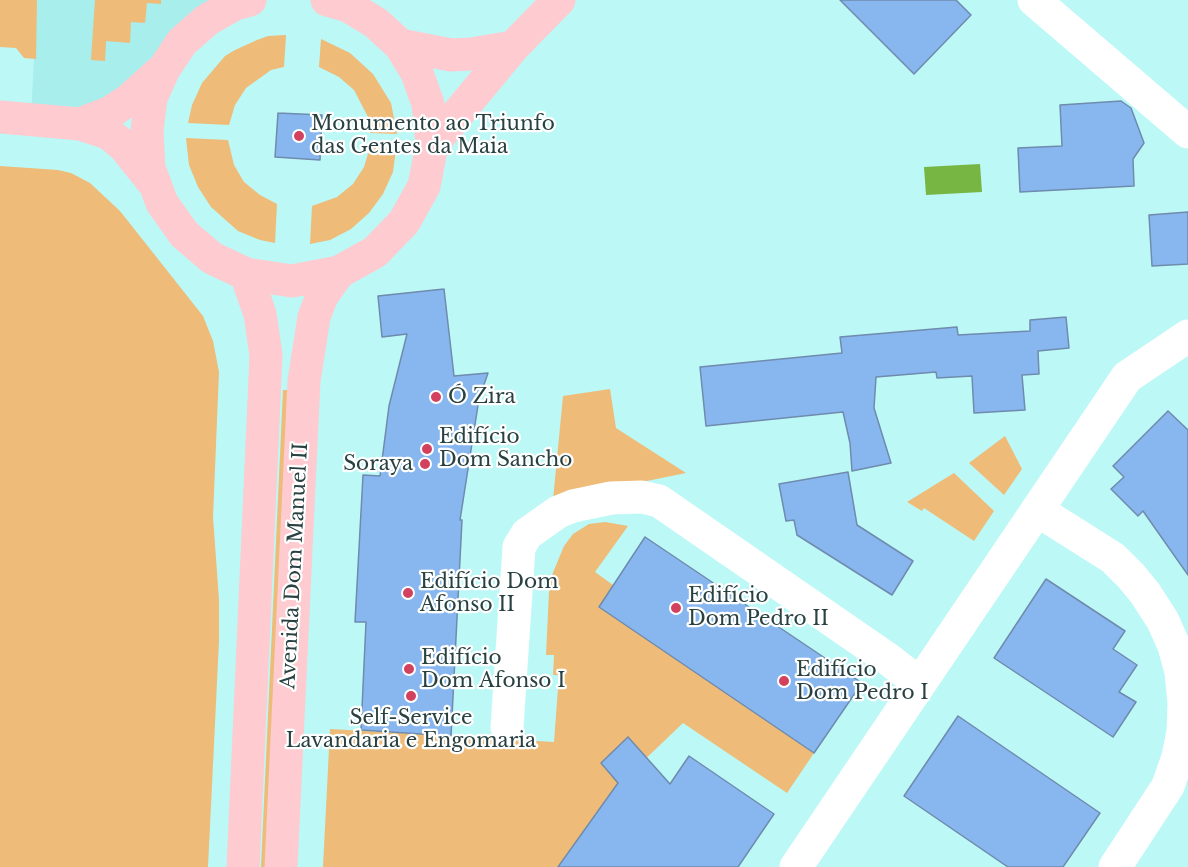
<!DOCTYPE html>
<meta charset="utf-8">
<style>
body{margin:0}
canvas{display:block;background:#bcf8f6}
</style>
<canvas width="1188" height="867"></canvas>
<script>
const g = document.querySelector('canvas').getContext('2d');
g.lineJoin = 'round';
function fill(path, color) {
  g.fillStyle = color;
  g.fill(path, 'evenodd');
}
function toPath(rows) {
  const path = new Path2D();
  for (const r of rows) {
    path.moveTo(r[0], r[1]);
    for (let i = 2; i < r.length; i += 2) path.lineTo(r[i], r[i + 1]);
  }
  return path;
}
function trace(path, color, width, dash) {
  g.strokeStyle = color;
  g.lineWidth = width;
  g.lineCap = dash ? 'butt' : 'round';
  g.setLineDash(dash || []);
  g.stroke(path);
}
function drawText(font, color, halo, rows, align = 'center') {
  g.font = font + ' "Libre Baskerville",serif';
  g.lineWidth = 4.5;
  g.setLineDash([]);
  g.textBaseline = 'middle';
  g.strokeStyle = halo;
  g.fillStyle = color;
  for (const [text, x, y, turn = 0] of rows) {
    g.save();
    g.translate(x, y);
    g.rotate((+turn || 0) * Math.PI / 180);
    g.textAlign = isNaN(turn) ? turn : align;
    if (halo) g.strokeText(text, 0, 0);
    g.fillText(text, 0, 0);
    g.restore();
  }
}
fill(toPath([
 [37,0,230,0,113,105,31,117]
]), '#a7eeec');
fill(toPath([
 [0,0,37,0,36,59,24,58,16,48,0,47],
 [95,0,161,0,161,4,147,3,145,23,131,22,130,43,106,41,105,61,91,60],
 [286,35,284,67,271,70,246,88,235,105,229,125,188,123,192,105,202,83,225,56,235,50,257,40,268,36],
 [321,39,350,53,373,74,391,103,397,134,370,133,368,117,354,90,339,77,319,67],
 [186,138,228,140,234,165,244,182,260,195,277,204,275,243,260,240,238,231,211,207,198,187,189,165],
 [370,147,396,149,393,172,383,194,369,213,351,229,330,240,310,244,312,206,337,197,353,184,364,167],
 [0,166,58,170,71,173,90,183,120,211,203,316,213,341,219,372,213,517,219,600,219,641,208,867,0,867],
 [610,389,616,428,686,473,553,500,563,396],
 [283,390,292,390,271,867,261,867],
 [1005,436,1022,469,1004,495,969,463],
 [954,473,994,511,974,541,924,508,922,511,907,502],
 [605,522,628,526,595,572,613,585,599,607,814,753,787,793,683,723,616,787,558,867,323,867,330,729,554,742,559,675,553,675,554,655,546,655,549,592,552,575,564,546,573,534,589,524],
 [628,738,616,780,601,763]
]), '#eebb78');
fill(toPath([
 [980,164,982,192,926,195,924,167]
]), '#77b643');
const building = toPath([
 [840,0,956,0,971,15,914,74,840,0],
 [1121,101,1131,108,1144,143,1133,159,1134,186,1020,192,1018,148,1062,146,1060,105,1121,101],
 [278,113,322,115,320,160,275,157,278,113],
 [1188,212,1188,264,1152,266,1149,215,1188,212],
 [444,289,454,376,488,373,479,399,460,520,462,520,451,736,361,730,366,622,355,622,363,475,380,476,389,406,407,334,382,337,378,296,444,289],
 [1066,317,1069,348,1038,351,1039,374,1022,375,1025,410,974,413,972,376,937,378,936,372,876,377,874,408,891,463,852,471,850,443,843,412,706,426,700,367,842,353,840,337,957,327,958,335,1030,331,1030,320,1066,317],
 [1168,411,1188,430,1188,575,1143,511,1138,516,1111,489,1124,477,1113,466,1168,411],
 [848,472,857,525,913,561,892,595,797,535,794,520,786,521,779,484,848,472],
 [645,537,862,683,814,753,599,607,645,537],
 [1046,579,1125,631,1113,649,1137,665,1119,692,1136,702,1113,737,994,658,1046,579],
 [958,716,1100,813,1063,867,1008,867,904,796,958,716],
 [628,737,670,784,689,756,774,814,738,867,558,867,618,783,601,763,628,737]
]);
fill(building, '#88b7f0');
trace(building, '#6f8bad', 1.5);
trace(toPath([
 [1034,0,1188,132],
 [1037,510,1113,558,1131,576,1145,593,1163,621,1174,646,1181,672,1184,703,1183,732,1178,757,1168,786,1115,867],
 [507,727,519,547,527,534,558,512,573,506,611,498,642,497,659,501,888,659,919,683],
 [796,867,1127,377,1188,336]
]), '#fff', 33);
trace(toPath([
 [250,0,235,4,207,20,182,42,164,69,151,98,147,131,149,168,162,203,184,234,212,258,246,274,292,281,339,272,375,252,404,222,424,186,432,145,428,104,417,73,400,45,376,23,348,6,327,0],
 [400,45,451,55,471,54,513,47],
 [0,117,80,124,108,133,124,146,152,181],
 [80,124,109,113,129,100,160,72],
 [432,145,513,47,559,0],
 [243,867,266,355,260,314,246,274],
 [281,867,304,381,314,317,322,296,339,272]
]), '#fecbd0', 33);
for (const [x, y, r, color] of [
 [299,136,6,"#d2425e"],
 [436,397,6,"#d2425e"],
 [427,449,6,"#d2425e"],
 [425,464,6,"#d2425e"],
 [408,593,6,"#d2425e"],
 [676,608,6,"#d2425e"],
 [409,669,6,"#d2425e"],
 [784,681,6,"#d2425e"],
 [411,696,6,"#d2425e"]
]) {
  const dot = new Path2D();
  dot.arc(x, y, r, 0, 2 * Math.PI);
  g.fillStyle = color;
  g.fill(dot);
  trace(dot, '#fff', 2);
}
drawText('20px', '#294141', '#fff', [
 ["Monumento ao Triunfo",311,124],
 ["das Gentes da Maia",311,147],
 ["Ó Zira",448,397],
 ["Edifício",439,437],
 ["Dom Sancho",439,460],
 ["Soraya",413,464,"right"],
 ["Edifício Dom",420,582],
 ["Afonso II",420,605],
 ["Edifício",688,596],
 ["Dom Pedro II",688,619],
 ["Edifício",421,658],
 ["Dom Afonso I",421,681],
 ["Edifício",796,670],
 ["Dom Pedro I",796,693],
 ["Self-Service",411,718,"center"],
 ["Lavandaria e Engomaria",411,741,"center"]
], 'left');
drawText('20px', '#294141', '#fff', [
 ["Avenida Dom Manuel II",295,566,-87]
]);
</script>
